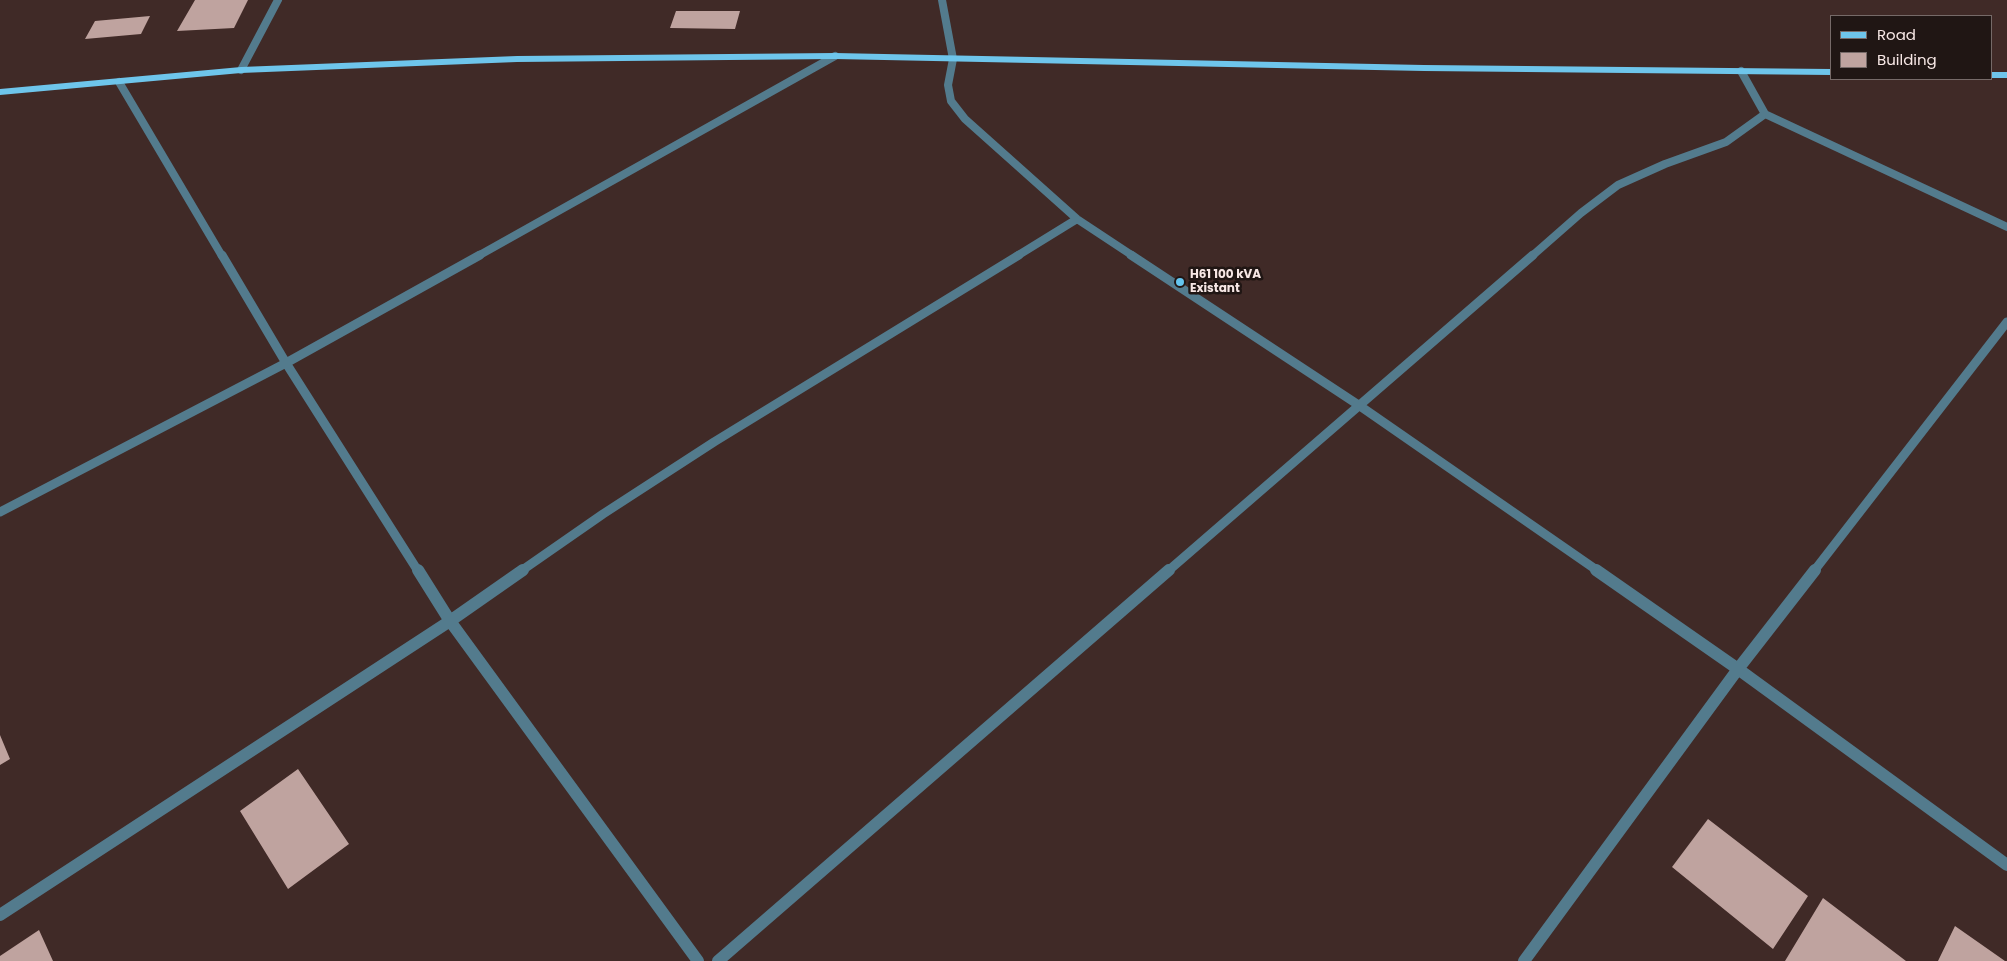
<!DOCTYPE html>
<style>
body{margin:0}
#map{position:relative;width:2007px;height:961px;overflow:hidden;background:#402a27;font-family:Poppins,sans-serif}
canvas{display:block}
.legend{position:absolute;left:1830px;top:15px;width:162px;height:65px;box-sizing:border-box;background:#201614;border:1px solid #766a68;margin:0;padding:6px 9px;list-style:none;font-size:15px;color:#f7e7e5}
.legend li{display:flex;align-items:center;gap:10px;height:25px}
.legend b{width:25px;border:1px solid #766a68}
</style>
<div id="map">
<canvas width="2007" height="961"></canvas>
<ul class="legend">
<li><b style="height:6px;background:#6ec5eb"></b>Road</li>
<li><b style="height:14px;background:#bfa39f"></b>Building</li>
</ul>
</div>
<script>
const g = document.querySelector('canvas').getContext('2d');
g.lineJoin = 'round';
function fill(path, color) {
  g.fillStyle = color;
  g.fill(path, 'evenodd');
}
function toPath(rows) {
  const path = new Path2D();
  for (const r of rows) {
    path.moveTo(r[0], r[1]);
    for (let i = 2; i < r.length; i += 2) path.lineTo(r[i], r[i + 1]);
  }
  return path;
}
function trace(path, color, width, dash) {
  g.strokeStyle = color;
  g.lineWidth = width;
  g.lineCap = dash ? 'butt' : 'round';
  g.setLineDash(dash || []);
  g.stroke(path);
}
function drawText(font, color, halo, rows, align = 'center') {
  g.font = font + ' Poppins,sans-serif';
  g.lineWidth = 5;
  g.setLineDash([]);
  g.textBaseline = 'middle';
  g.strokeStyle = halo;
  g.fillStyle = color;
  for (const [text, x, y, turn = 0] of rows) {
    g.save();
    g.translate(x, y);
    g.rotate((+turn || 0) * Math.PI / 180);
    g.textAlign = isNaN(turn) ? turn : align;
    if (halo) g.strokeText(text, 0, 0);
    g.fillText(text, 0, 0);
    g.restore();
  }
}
fill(toPath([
 [195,0,248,0,234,28,177,31],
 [676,11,740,11,735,29,670,28],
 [150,16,141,34,85,39,95,21],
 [0,735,10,759,0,765],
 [298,769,349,844,288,889,240,811],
 [1708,819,1808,896,1773,949,1672,867],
 [1823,898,1906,961,1785,961],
 [1955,926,2005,961,1938,961],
 [39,930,53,961,0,961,0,956]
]), '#bfa39f');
trace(toPath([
 [942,0,953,59,948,85,951,101,965,119,1077,219,1133,256],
 [241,70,278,0],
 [119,82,222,256],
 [1765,114,2007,227],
 [478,256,835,56],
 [1017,256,1077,219],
 [1532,256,1581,213,1618,185,1665,164,1726,142,1765,114,1741,71]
]), '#537b8d', 8);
trace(toPath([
 [222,255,286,363,418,571],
 [1131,255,1360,406,1598,571],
 [0,512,286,363,480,255],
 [521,571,603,514,714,442,1019,255],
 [1168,571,1533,255],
 [1814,571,2007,322]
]), '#537b8d', 9);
trace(toPath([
 [418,570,450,621,698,961],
 [1596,570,1738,669,2007,865],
 [0,915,450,621,523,570],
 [718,961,1169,570],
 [1524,961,1738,669,1815,570]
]), '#537b8d', 12);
fill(toPath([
 [835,53,1424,65,1831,69,1831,75,1424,71,835,59,517,62,241,73,0,95,0,89,241,67,517,56,835,53],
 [1991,72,2007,72,2007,78,1991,78,1991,72]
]), '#6ec5eb');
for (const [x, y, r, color] of [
 [1180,282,5,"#65c5ee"]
]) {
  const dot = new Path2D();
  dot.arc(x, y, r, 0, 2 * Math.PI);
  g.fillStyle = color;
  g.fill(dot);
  trace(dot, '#201614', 2);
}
drawText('bold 12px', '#f7e7e5', '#201614', [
 ["H61 100 kVA",1190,275],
 ["Existant",1190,289]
], 'left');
</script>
